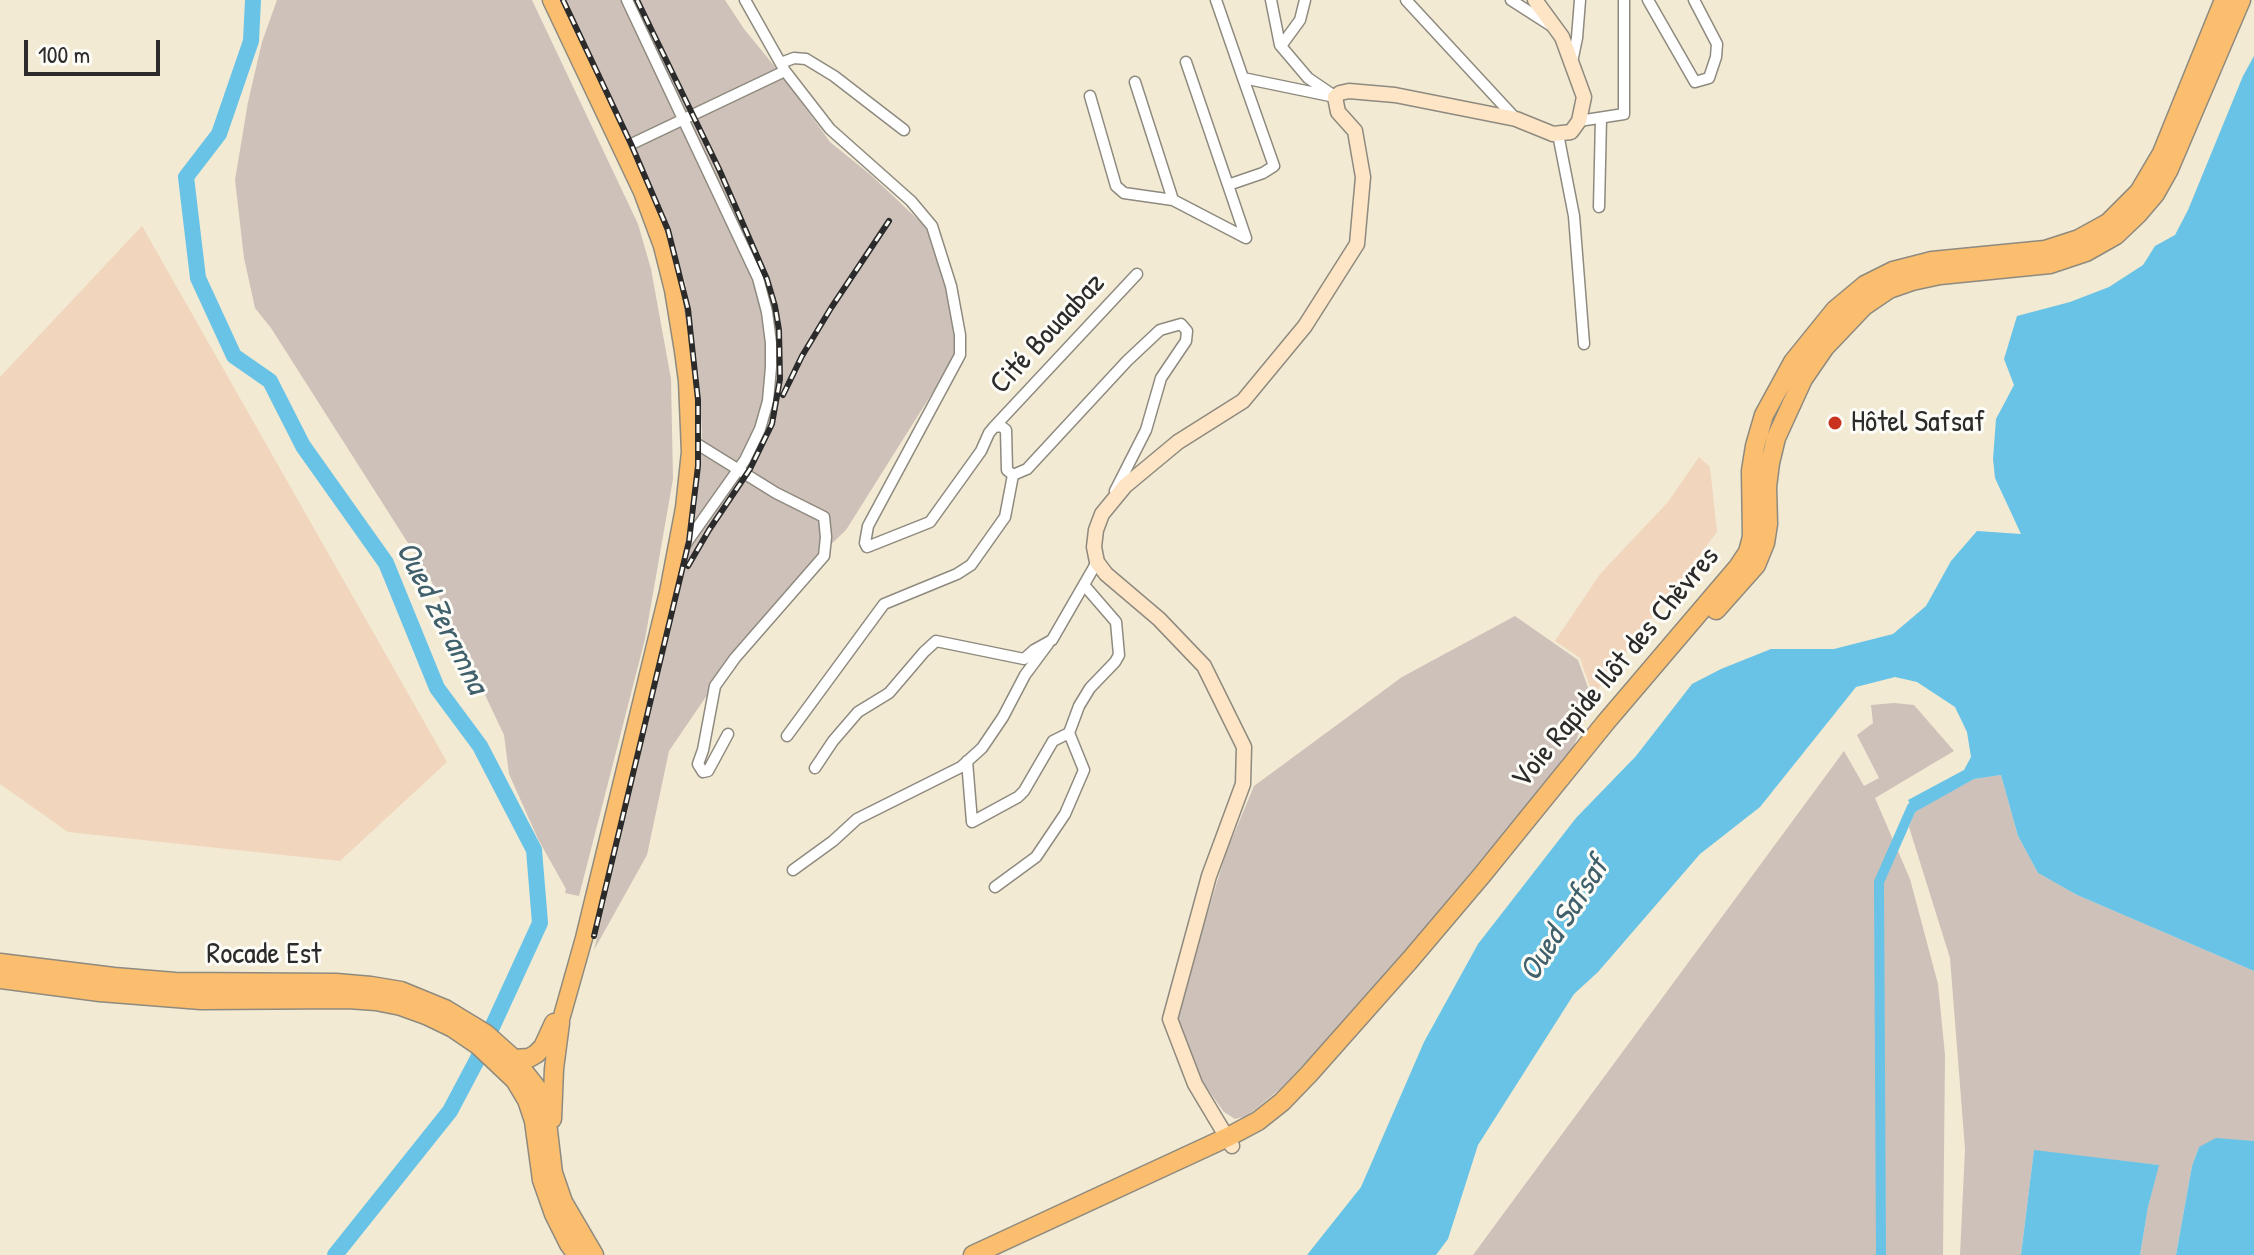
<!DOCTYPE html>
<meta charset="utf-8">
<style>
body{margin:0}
#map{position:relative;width:2254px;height:1255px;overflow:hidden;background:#f2ead3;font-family:"Patrick Hand",sans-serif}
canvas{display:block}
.scale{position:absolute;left:24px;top:40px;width:136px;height:36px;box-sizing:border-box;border:4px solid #2b2b2b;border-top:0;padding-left:10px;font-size:24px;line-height:28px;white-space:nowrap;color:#2b2b2b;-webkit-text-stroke:6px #fdfcf7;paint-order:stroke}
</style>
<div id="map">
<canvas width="2254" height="1255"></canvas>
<div class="scale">100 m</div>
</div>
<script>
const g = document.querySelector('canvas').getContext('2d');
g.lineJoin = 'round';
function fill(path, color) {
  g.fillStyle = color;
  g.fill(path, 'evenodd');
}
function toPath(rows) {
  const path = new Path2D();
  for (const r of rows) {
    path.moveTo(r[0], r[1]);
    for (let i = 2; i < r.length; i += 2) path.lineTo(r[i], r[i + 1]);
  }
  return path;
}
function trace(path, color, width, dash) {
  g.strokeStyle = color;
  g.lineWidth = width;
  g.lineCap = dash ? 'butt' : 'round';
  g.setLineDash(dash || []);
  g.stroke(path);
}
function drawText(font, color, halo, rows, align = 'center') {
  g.font = font + ' "Patrick Hand",sans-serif';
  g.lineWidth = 6;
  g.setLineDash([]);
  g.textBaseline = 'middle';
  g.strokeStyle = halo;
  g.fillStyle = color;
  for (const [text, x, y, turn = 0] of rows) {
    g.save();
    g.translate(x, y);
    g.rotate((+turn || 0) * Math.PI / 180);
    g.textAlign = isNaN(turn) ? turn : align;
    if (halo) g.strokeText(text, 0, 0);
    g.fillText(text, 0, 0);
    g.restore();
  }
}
fill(toPath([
 [142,226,447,762,340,861,68,832,0,784,0,377],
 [1699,457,1710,467,1717,532,1593,696,1580,658,1555,641,1600,574,1668,502]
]), '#f1d5bd');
fill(toPath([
 [277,0,532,0,638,224,651,269,671,379,673,479,645,639,579,896,565,893,566,889,538,839,509,774,504,735,429,576,271,328,255,308,244,258,235,180,248,102,262,42],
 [564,0,725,0,744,29,785,79,830,142,872,176,928,229,942,264,958,352,846,530,822,553,729,663,669,751,647,855,594,950,680,591,696,511,702,433,699,380,693,326,685,282,669,233],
 [1515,616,1578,660,1593,701,1571,752,1352,1014,1280,1089,1247,1116,1235,1119,1224,1112,1204,1084,1189,1055,1175,1019,1226,853,1254,786,1402,677],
 [1894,703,1914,705,1954,751,1875,798,1910,879,1938,984,1945,1055,1943,1255,1473,1255,1844,751,1864,786,1879,778,1857,735,1873,723,1871,705],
 [2001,775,2018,836,2038,873,2077,895,2254,971,2254,1141,2242,1141,2199,1147,2192,1166,2176,1255,2140,1255,2148,1207,2158,1165,2034,1151,2021,1255,1960,1255,1965,1149,1950,958,1909,827,1915,812,1937,799,1974,779]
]), '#cec1ba');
fill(toPath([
 [2254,56,2254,971,2077,895,2038,873,2018,836,2001,775,1974,779,1915,812,1908,800,1964,770,1971,757,1967,732,1955,707,1917,682,1895,677,1856,687,1760,807,1700,854,1598,972,1574,994,1478,1145,1448,1239,1436,1255,1307,1255,1361,1187,1424,1042,1478,944,1576,818,1636,756,1692,684,1721,669,1771,649,1834,649,1893,634,1926,606,1951,561,1977,531,2021,534,1995,478,1993,459,1996,419,2014,385,2004,359,2017,316,2070,302,2109,287,2143,265,2155,246,2175,235,2188,210,2243,76],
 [2216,1138,2254,1141,2254,1255,2176,1255,2192,1166,2199,1147],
 [2034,1150,2159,1165,2148,1207,2140,1255,2021,1255]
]), '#68c3e6');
trace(toPath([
 [1881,1255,1879,882,1912,807,1922,801]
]), '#68c3e6', 10);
trace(toPath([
 [253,0,251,41,219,134,186,177,198,278,234,356,270,381,303,446,386,563,437,688,480,746,534,850,540,923,477,1060,450,1111,335,1255]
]), '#68c3e6', 16);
const street = toPath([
 [627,0,758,278,767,312,771,343,771,367,768,401,760,429,745,460,677,556],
 [745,0,785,71,830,129,911,201,932,226,951,286,960,335,960,355,868,526,865,543,867,547,930,522,981,451,989,433,994,427,1001,426,1006,430,1007,470,1013,475,1027,469,1127,361,1160,330,1181,324,1187,331,1186,341,1161,378,1146,430,1115,491],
 [1216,0,1243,78],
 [1271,0,1280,45,1308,78,1330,93],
 [1406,0,1516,119],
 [1511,0,1550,25],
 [1648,0,1695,82,1709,78,1716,57,1717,44,1694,0],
 [1281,46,1300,20,1305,0],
 [1186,62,1228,185],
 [1572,62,1577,38,1580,0],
 [781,63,794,58,806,59,834,76,904,130],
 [1135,82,1173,200,1246,238,1228,185,1263,173,1274,166,1243,78,1335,97],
 [1090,96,1116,186,1124,193,1173,200],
 [1579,121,1624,114,1624,0],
 [1558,134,1574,216,1584,344],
 [621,149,785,71],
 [1599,207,1601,118],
 [994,427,1137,274],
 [689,439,776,493,824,517,826,537,824,556,735,658,715,686,703,750,698,764,703,772,708,771,728,734],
 [787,736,884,604,957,574,971,565,1005,517,1013,475],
 [967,761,972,822,1018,797,1024,791,1053,741,1069,733,1079,706,1090,688,1115,662,1119,655,1116,622,1084,585],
 [815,768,833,741,858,712,889,693,924,652,936,641,1024,659,1034,650,1052,640,1097,562],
 [793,870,833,841,857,819,961,767,982,748,1003,717,1025,675,1048,644],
 [995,887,1036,857,1065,814,1084,770,1069,733]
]);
const secondary = toPath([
 [1232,1146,1195,1084,1170,1019,1209,876,1243,784,1244,747,1204,666,1159,619,1106,574,1097,562,1094,547,1096,530,1102,514,1125,486,1178,442,1243,401,1305,326,1357,244,1363,177,1355,131,1338,112,1335,97,1340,93,1349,91,1395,95,1516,119,1553,134,1571,132,1579,121,1584,97,1562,37,1535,0]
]);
const primary = toPath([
 [551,0,642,192,662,246,673,290,683,351,687,381,690,452,684,508,668,592,584,938,560,1023]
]);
const highway = toPath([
 [1716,610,1756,565,1765,543,1768,524,1767,487,1770,463,1776,438,1803,379,1825,347,1864,306,1889,289,1912,281,1940,275,2050,264,2086,252,2116,235,2138,214,2155,194,2169,169,2241,0],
 [0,963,114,977,175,982,336,983,371,986,401,991,445,1009,486,1034,514,1059,536,1087,546,1114,553,1173,563,1202,594,1255],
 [0,979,100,992,201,1000,348,999,376,1001,401,1006,426,1015,453,1028,478,1045,515,1080,527,1100,534,1121,542,1180,554,1214,569,1244,577,1255],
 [514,1059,529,1058,536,1054,543,1047,554,1023],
 [552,1119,554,1069,560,1023],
 [973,1255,1228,1137,1258,1121,1282,1102,1309,1074,1410,960,1482,875,1606,722,1738,567,1748,552,1752,537,1751,471,1755,446,1764,415,1793,362,1835,310,1865,285,1893,271,1932,261,2045,250,2079,239,2108,223,2139,192,2162,153,2224,0]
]);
trace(street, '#8e8a7f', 13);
trace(secondary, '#8e8a7f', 17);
trace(primary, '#8e8a7f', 19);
trace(highway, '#8e8a7f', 21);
trace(street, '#fff', 10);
trace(secondary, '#fde5c5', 14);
trace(primary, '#fbbe6e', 16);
trace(highway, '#fbbe6e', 18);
const rail = toPath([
 [563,0,631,144,668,230,688,309,698,400,698,466,689,541,594,936],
 [637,0,719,169,767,279,775,306,779,330,780,379,772,424,750,469,709,530,688,566],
 [783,395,802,356,831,308,889,221]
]);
trace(rail, '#2b2b2b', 6);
trace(rail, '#fdfcf7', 3, [9]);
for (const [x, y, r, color] of [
 [1835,423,8,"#c8321e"]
]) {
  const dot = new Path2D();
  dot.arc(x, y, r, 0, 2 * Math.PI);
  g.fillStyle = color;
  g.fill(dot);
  trace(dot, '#fdfcf7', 3);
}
drawText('30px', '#2b2b2b', '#fdfcf7', [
 ["Cité Bouaabaz",1048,334,-47],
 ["Voie Rapide Ilôt des Chèvres",1616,668,-50],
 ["Rocade Est",264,955]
]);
drawText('30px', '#2b2b2b', '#fdfcf7', [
 ["Hôtel Safsaf",1851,423]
], 'left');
drawText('italic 32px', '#40606c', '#fdfcf7', [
 ["Oued Zeramna",441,618,63],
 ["Oued Safsaf",1565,920,-58]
]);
</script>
